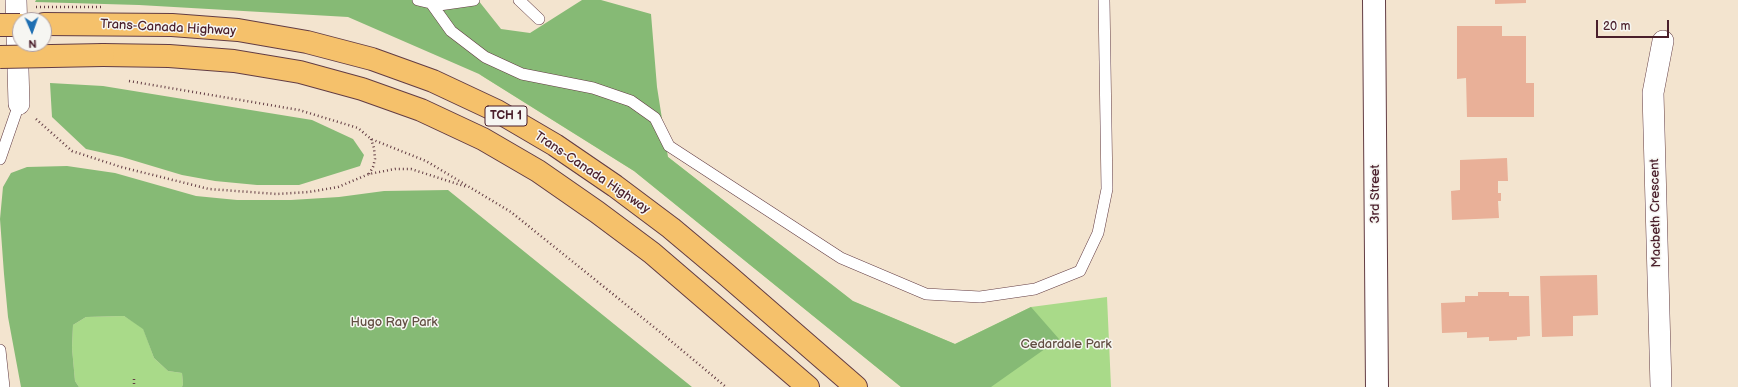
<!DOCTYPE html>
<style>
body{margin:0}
#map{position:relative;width:1738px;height:387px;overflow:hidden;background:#f3e4cf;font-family:"Balsamiq Sans",sans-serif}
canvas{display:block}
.north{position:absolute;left:12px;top:12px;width:40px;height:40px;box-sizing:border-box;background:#f6f6f2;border:1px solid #b1a0a2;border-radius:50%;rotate:178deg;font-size:11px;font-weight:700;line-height:16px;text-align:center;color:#4a1f2b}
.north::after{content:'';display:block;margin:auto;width:14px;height:18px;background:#1f6fb2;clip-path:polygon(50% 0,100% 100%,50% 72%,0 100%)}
.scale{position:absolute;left:1596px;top:20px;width:73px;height:18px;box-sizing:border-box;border:2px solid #4a1f2b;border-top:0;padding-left:5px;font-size:12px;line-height:14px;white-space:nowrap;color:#4a1f2b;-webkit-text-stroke:3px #f6f6f2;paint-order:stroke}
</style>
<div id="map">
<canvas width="1738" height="387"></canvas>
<div class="north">N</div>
<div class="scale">20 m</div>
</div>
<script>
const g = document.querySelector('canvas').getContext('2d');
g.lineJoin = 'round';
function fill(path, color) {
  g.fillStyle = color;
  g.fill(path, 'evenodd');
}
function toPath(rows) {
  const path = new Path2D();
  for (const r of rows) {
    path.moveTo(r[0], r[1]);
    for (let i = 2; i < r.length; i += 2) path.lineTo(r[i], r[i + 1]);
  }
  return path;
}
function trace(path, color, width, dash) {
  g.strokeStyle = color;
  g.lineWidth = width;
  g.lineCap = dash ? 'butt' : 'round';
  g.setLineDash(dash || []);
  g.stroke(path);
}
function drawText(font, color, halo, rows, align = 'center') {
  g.font = font + ' "Balsamiq Sans",sans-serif';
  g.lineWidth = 3;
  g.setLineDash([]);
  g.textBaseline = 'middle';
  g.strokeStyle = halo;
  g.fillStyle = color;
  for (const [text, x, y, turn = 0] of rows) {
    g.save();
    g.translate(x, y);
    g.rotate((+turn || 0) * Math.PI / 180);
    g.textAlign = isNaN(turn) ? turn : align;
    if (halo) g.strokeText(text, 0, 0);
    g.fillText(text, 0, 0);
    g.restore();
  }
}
fill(toPath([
 [479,74,668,157,852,301,955,344,1031,307,1107,297,1111,387,901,387,634,171],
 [124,316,143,328,154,358,168,371,182,373,183,384,182,387,79,387,75,381,72,348,73,325,86,317]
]), '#a9da89');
fill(toPath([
 [36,0,478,0,501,29,530,33,582,0,601,0,651,14,657,87,668,157,853,301,955,344,1031,307,1059,339,991,387,901,387,634,171,479,74,348,17,139,5,35,2],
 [50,83,103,86,312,120,353,139,364,155,360,166,299,185,257,185,215,181,182,175,122,157,86,149,52,117],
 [67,166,115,173,196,196,237,200,291,200,339,197,384,191,448,190,692,387,182,387,183,384,182,373,168,371,154,358,143,329,124,316,86,317,73,325,72,348,75,381,79,387,21,387,8,317,4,274,0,219,3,187,11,173,27,167]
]), '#86ba75');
fill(toPath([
 [1495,0,1526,0,1526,3,1495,4],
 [1457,26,1502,26,1502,36,1526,36,1526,83,1534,83,1534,117,1467,117,1466,78,1457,79],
 [1507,158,1508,181,1498,181,1498,193,1501,193,1501,201,1498,201,1499,218,1452,220,1451,191,1460,190,1460,160],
 [1597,275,1598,315,1573,316,1573,336,1542,337,1540,276],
 [1478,292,1509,292,1509,296,1529,296,1530,336,1517,337,1517,340,1489,341,1489,337,1467,338,1467,332,1442,333,1441,303,1465,302,1465,296,1478,296]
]), '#e9b098');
const service = toPath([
 [418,0,439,5,474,0],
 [519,0,539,19],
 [431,3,451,31,485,57,522,74,593,88,631,101,655,118,669,146,841,258,926,294,980,297,1035,289,1080,271,1098,233,1107,189,1104,0],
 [0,159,19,104],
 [0,350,4,387]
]);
const minor = toPath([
 [16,0,19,104],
 [1661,387,1653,93,1663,41]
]);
const tertiary = toPath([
 [1374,0,1377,387]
]);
const motorway = toPath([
 [44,24,172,25,238,30,307,42,372,59,433,81,497,111,555,145,615,186,671,228,727,275,856,387],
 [103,55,169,56,234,61,300,72,362,89,421,110,483,139,538,171,597,212,652,253,808,387]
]);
trace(service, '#633d44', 12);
trace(minor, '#633d44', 22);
trace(tertiary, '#633d44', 24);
trace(motorway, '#633d44', 24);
trace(toPath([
 [129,81,299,110,358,128,371,139,426,161,511,212,665,336,726,387],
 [36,119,72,151,121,167,209,189,277,194,309,192,338,187,369,174,395,169,411,169,467,187],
 [369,174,373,167,375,159,374,148,371,139],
 [134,379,134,387]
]), '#633d44', 2.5, [1, 3]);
trace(service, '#fff', 11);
trace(minor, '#fff', 21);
trace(tertiary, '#fff', 22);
trace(motorway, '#f5c16b', 22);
const motorwayBridge = toPath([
 [0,25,20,25],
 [0,57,103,55]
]);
trace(motorwayBridge, '#633d44', 24, []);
trace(toPath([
 [36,7,101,7]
]), '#633d44', 2.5, [1, 3]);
trace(motorwayBridge, '#f5c16b', 22);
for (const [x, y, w] of [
 [506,116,42]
]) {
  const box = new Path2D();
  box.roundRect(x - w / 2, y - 10, w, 20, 3);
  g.fillStyle = '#f6f6f2';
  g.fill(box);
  trace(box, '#4a1f2b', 1);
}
drawText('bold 12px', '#4a1f2b', null, [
 ["TCH 1",506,116]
]);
drawText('13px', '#4a1f2b', '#f6f6f2', [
 ["Trans-Canada Highway",168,28,3],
 ["Trans-Canada Highway",592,173,34],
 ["3rd Street",1376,194,-90],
 ["Macbeth Crescent",1656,213,-91]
]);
drawText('13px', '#624e42', '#f6f6f2', [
 ["Hugo Ray Park",394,323],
 ["Cedardale Park",1066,345]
]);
</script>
